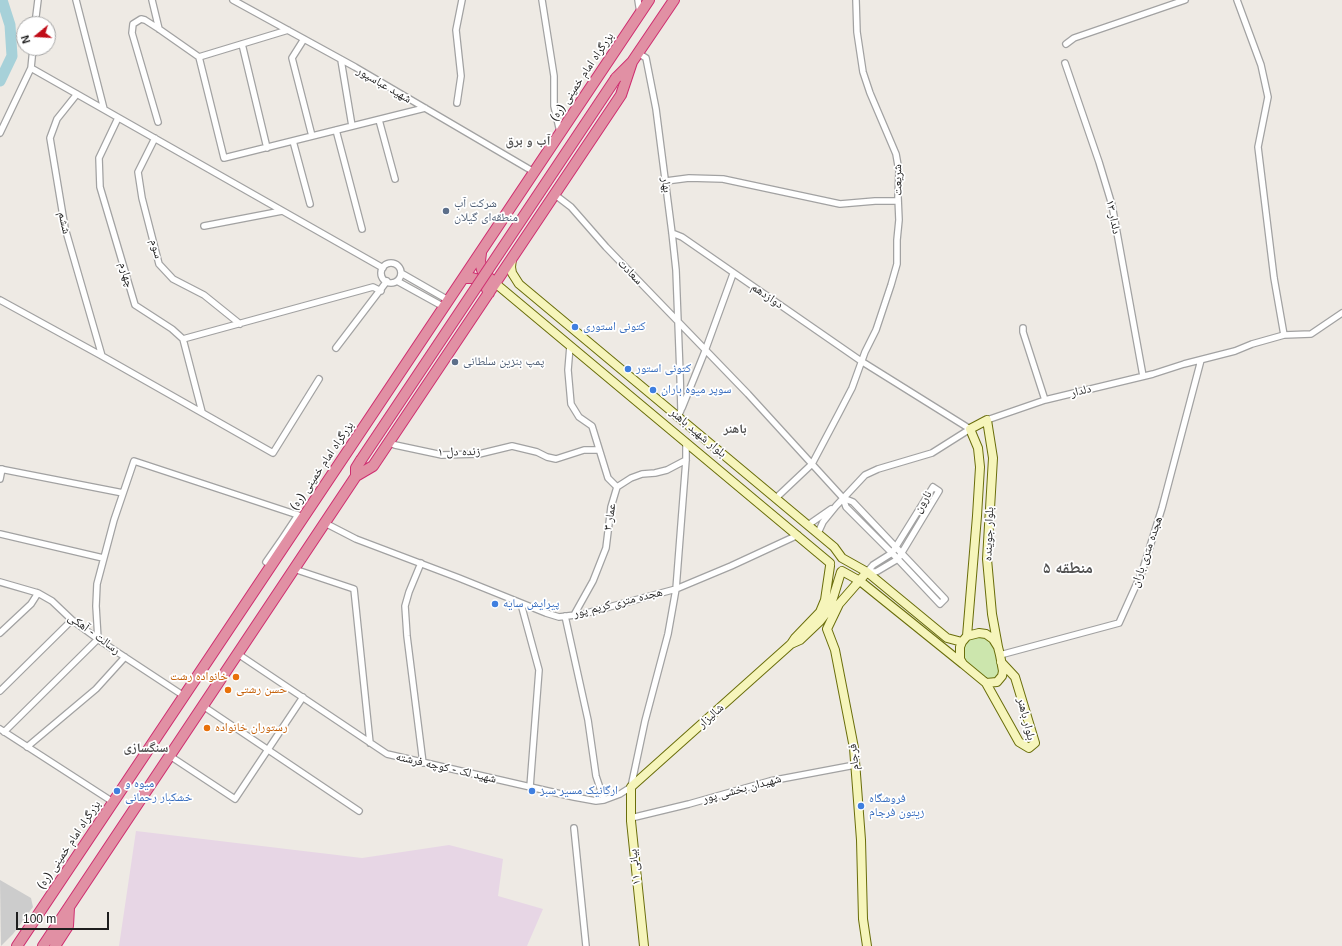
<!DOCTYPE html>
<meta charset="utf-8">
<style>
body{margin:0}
#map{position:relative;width:1342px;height:946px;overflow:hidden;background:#eeeae4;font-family:Arial,sans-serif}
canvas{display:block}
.north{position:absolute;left:16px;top:16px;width:40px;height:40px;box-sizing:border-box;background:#fff;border:1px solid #a5a5a5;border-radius:50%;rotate:252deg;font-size:11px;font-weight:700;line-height:16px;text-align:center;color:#1e1e1e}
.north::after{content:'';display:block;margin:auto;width:14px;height:18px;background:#c00c17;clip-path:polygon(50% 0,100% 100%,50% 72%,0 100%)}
.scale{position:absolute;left:16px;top:912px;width:93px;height:18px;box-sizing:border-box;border:2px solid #1e1e1e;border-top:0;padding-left:5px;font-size:12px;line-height:14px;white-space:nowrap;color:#1e1e1e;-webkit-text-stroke:3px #fff;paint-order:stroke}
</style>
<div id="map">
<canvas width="1342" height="946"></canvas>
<div class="north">N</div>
<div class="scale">100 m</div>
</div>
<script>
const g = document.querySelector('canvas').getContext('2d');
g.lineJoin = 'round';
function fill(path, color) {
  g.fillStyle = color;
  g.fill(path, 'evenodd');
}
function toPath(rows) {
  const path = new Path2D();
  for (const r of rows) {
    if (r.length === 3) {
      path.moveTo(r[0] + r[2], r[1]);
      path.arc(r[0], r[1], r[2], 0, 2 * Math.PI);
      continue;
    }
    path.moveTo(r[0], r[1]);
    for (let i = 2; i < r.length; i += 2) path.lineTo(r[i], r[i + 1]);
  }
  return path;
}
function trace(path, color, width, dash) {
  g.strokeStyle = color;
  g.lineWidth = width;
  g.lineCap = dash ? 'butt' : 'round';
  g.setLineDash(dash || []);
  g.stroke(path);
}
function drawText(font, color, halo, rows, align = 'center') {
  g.font = font + ' Arial,"Noto Naskh Arabic",sans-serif';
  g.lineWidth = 3.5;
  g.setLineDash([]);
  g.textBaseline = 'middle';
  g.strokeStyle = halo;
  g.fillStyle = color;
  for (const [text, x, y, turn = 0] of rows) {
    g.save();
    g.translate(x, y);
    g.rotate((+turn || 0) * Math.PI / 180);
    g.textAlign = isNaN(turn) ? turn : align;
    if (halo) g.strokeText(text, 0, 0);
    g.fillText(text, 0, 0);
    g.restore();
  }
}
fill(toPath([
 [136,831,362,858,449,845,503,859,498,896,543,909,527,946,119,946]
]), '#e7d6e5');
fill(toPath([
 [0,880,31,898,33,907,13,934,1,946]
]), '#ccc');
fill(toPath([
 [979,636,989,640,997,655,999,675,994,680,987,680,965,660,963,651,965,643,969,639]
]), '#cce6ad');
trace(toPath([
 [0,81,12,56,10,25,2,0]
]), '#a7d1d9', 11);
const street = toPath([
 [76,0,104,109],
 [152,0,159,29],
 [233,0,355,67,534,172],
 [542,0,554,76,554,106,560,132],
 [638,0,640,13],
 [1237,0,1261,65,1268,97,1258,147,1274,278,1284,335],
 [35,24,38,0],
 [304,39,292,58,312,136],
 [242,44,267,148],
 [1066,44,1074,38,1185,0],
 [638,53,646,58,656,109,672,233,676,270,680,374,681,410,678,417],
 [199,57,288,30],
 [341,60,352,126],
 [1065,63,1099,162,1112,205,1143,376],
 [31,68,383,268],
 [77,94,57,119,50,138,65,228,102,356],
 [457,103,461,76,456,30,462,0],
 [118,118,99,158,100,187,135,305,172,329,183,339,202,412],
 [379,120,395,179],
 [158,122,132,33,133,24,141,19,145,20,159,29,199,57,224,158,425,108],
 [336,130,362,229],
 [0,133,31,68,33,48],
 [155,138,138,172,142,198,159,264,173,279,204,295,240,324],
 [293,141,310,204],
 [666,181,689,178,723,179,840,204,875,201,898,201],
 [554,194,571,207,606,247,748,394,843,498,846,507,892,553,940,604,945,599,853,502,843,498],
 [204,226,282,211],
 [672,233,682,237,861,361,970,429,932,453,878,469,865,475,836,506,823,522,818,533],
 [391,273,10],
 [401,273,448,300],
 [397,281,444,307],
 [0,300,102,356,273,453,319,379],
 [1023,328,1023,332,1045,400],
 [183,339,373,287,381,291],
 [570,346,568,370,571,404,579,417,592,426,608,478,617,487],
 [336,348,387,281],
 [682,408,705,351,733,274],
 [987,420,1045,400,1153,374,1184,364,1235,351,1252,344,1284,335,1311,334,1342,313],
 [388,442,395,445,442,455,479,454,512,446,537,452,547,457,556,459,584,450,599,450],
 [0,469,123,493],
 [0,479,2,469],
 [933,487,939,491,898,559,876,572,867,572,873,565,892,553,933,487],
 [776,498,812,464,839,413,852,388,865,352,876,330,891,285,897,264,897,240,899,220,898,197,899,171,896,154,870,93,863,72,857,32,856,0],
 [325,523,356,539,459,578,546,613,559,617,583,614,676,589,731,566,798,535],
 [808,525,831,509],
 [0,534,103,558],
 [266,562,282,539,298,515],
 [421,563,409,592,405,606,407,636,423,763],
 [294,569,354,589,370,743],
 [0,582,38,593,52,601,72,620,102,642,184,696],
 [521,604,539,670,530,787],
 [574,615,593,581,606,548,611,507,617,487,631,478,642,474,655,473,667,470,686,460],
 [565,616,588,720,596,776,604,800],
 [0,633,31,604,38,593],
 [238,654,387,754,574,797,596,801,604,800,620,794,631,787,645,721,668,634,676,589,686,460,686,442],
 [1000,655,1119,623,1142,572,1162,508,1201,360],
 [0,691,72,620],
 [203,706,359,811],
 [0,729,113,802],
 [4,732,98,639,96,606,97,584,114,520,134,461,304,517],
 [27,747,96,689,125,657],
 [170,756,235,799,303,697],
 [631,818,689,804,770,781,855,765],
 [574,828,586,946]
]);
const secondary = toPath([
 [512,259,511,267,512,273,519,284,834,547,842,558,867,572,947,638,962,642],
 [495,283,830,563],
 [842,571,860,581,963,664],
 [979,633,986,634,993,639,998,647,1000,655,1003,671,1002,676,997,682,986,683,963,664,960,659,960,647,962,642,967,636,979,633],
 [967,636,977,516,980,467,978,448,970,429,987,420,993,458,987,559,992,614,998,647],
 [791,644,800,640,820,621,827,612,833,598,841,572],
 [986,683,1019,742,1029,748,1035,743,1015,677,1001,662],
 [644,946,631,821,631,787,791,644,795,638,820,612,825,600,830,566],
 [867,946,863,919,861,840,854,748,835,650,827,629,839,604,867,572]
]);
const highway = toPath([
 [616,78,632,62,674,0],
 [481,253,480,261,482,270,487,276,495,283],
 [464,278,472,278,479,280,485,285,489,293],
 [356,476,356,468,361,460],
 [17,946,649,0],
 [43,946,356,476,373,466,621,95,632,62],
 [55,946,68,926,69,908]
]);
trace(street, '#a2a2a2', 8);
trace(secondary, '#6a6e0b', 10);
trace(highway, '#cf2e70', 12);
trace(street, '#fff', 5.5);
trace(secondary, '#f6f5bb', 8);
trace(highway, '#e190a4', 10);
const highwayBridge = toPath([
 [361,460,616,78]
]);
trace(highwayBridge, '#cf2e70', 12, []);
trace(highwayBridge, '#e190a4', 10);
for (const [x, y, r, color] of [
 [446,211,4,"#5c6f8a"],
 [575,327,4,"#3f7fe0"],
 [455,362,4,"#5c6f8a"],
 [628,369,4,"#3f7fe0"],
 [653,390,4,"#3f7fe0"],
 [495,604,4,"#3f7fe0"],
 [236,677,4,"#e8710a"],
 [228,690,4,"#e8710a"],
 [207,728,4,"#e8710a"],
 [117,791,4,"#3f7fe0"],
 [532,791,4,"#3f7fe0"],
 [861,806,4,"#3f7fe0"]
]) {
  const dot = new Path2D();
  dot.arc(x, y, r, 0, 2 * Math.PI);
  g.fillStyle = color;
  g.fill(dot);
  trace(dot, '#fff', 1.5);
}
drawText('12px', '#1e1e1e', '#fff', [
 ["بزرگراه امام خمینی (ره)",582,77,-56],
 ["شهید عباسپور",384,85,30],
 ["شریعت",898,180,-91],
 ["بهار",666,185,83],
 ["دلدار ۱۳",1113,217,78],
 ["ششم",64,223,78],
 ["سوم",156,249,75],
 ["سعادت",630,272,46],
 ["چهارم",126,275,74],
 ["دوازدهم",767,296,34],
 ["دلدار",1081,391,-14],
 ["بلوار شهید باهنر",698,433,40],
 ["زنده دل ۱",459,452,-1],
 ["بزرگراه امام خمینی (ره)",322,466,-56],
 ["نارون",923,502,-58],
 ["عمار ۳",610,517,-80],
 ["بلوار جوینده",989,534,-88],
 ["هجده متری باران",1147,552,-71],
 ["هجده متری کریم پور",618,603,-14],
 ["رسالت - آهکی",94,634,36],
 ["شالیزار",711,716,-42],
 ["بلوار باهنر",1026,719,76],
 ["فرجام",854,757,-96],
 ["شهید لک - کوچه فرشته",446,768,13],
 ["شهیدان بخشی پور",742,789,-15],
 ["بزرگراه امام خمینی (ره)",69,845,-56],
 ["بیانی ۱۱",635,867,-96]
]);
drawText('12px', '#4e5e75', '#fff', [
 ["شرکت آب",454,204],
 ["منطقه‌ای گیلان",454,218],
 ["پمپ بنزین سلطانی",463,362]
], 'left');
drawText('12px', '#366cbe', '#fff', [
 ["کتونی استوری",583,327],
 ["کتونی استور",636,369],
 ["سوپر میوه باران",661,390],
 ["پیرایش سایه",503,604],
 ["میوه و",125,784],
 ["خشکبار رحمانی",125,798],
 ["ارگانیک مسیر سبز",540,791],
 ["فروشگاه",869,799],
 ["زیتون فرجام",869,813]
], 'left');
drawText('12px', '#c56008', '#fff', [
 ["خانواده رشت",228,677,"right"],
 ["حسن رشتی",236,690],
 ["رستوران خانواده",215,728]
], 'left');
drawText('bold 13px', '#515151', '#fff', [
 ["آب و برق",528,141],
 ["باهنر",735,429],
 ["سنگسازی",146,748]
]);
drawText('bold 16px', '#515151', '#fff', [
 ["منطقه ۵",1068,569]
]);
</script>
